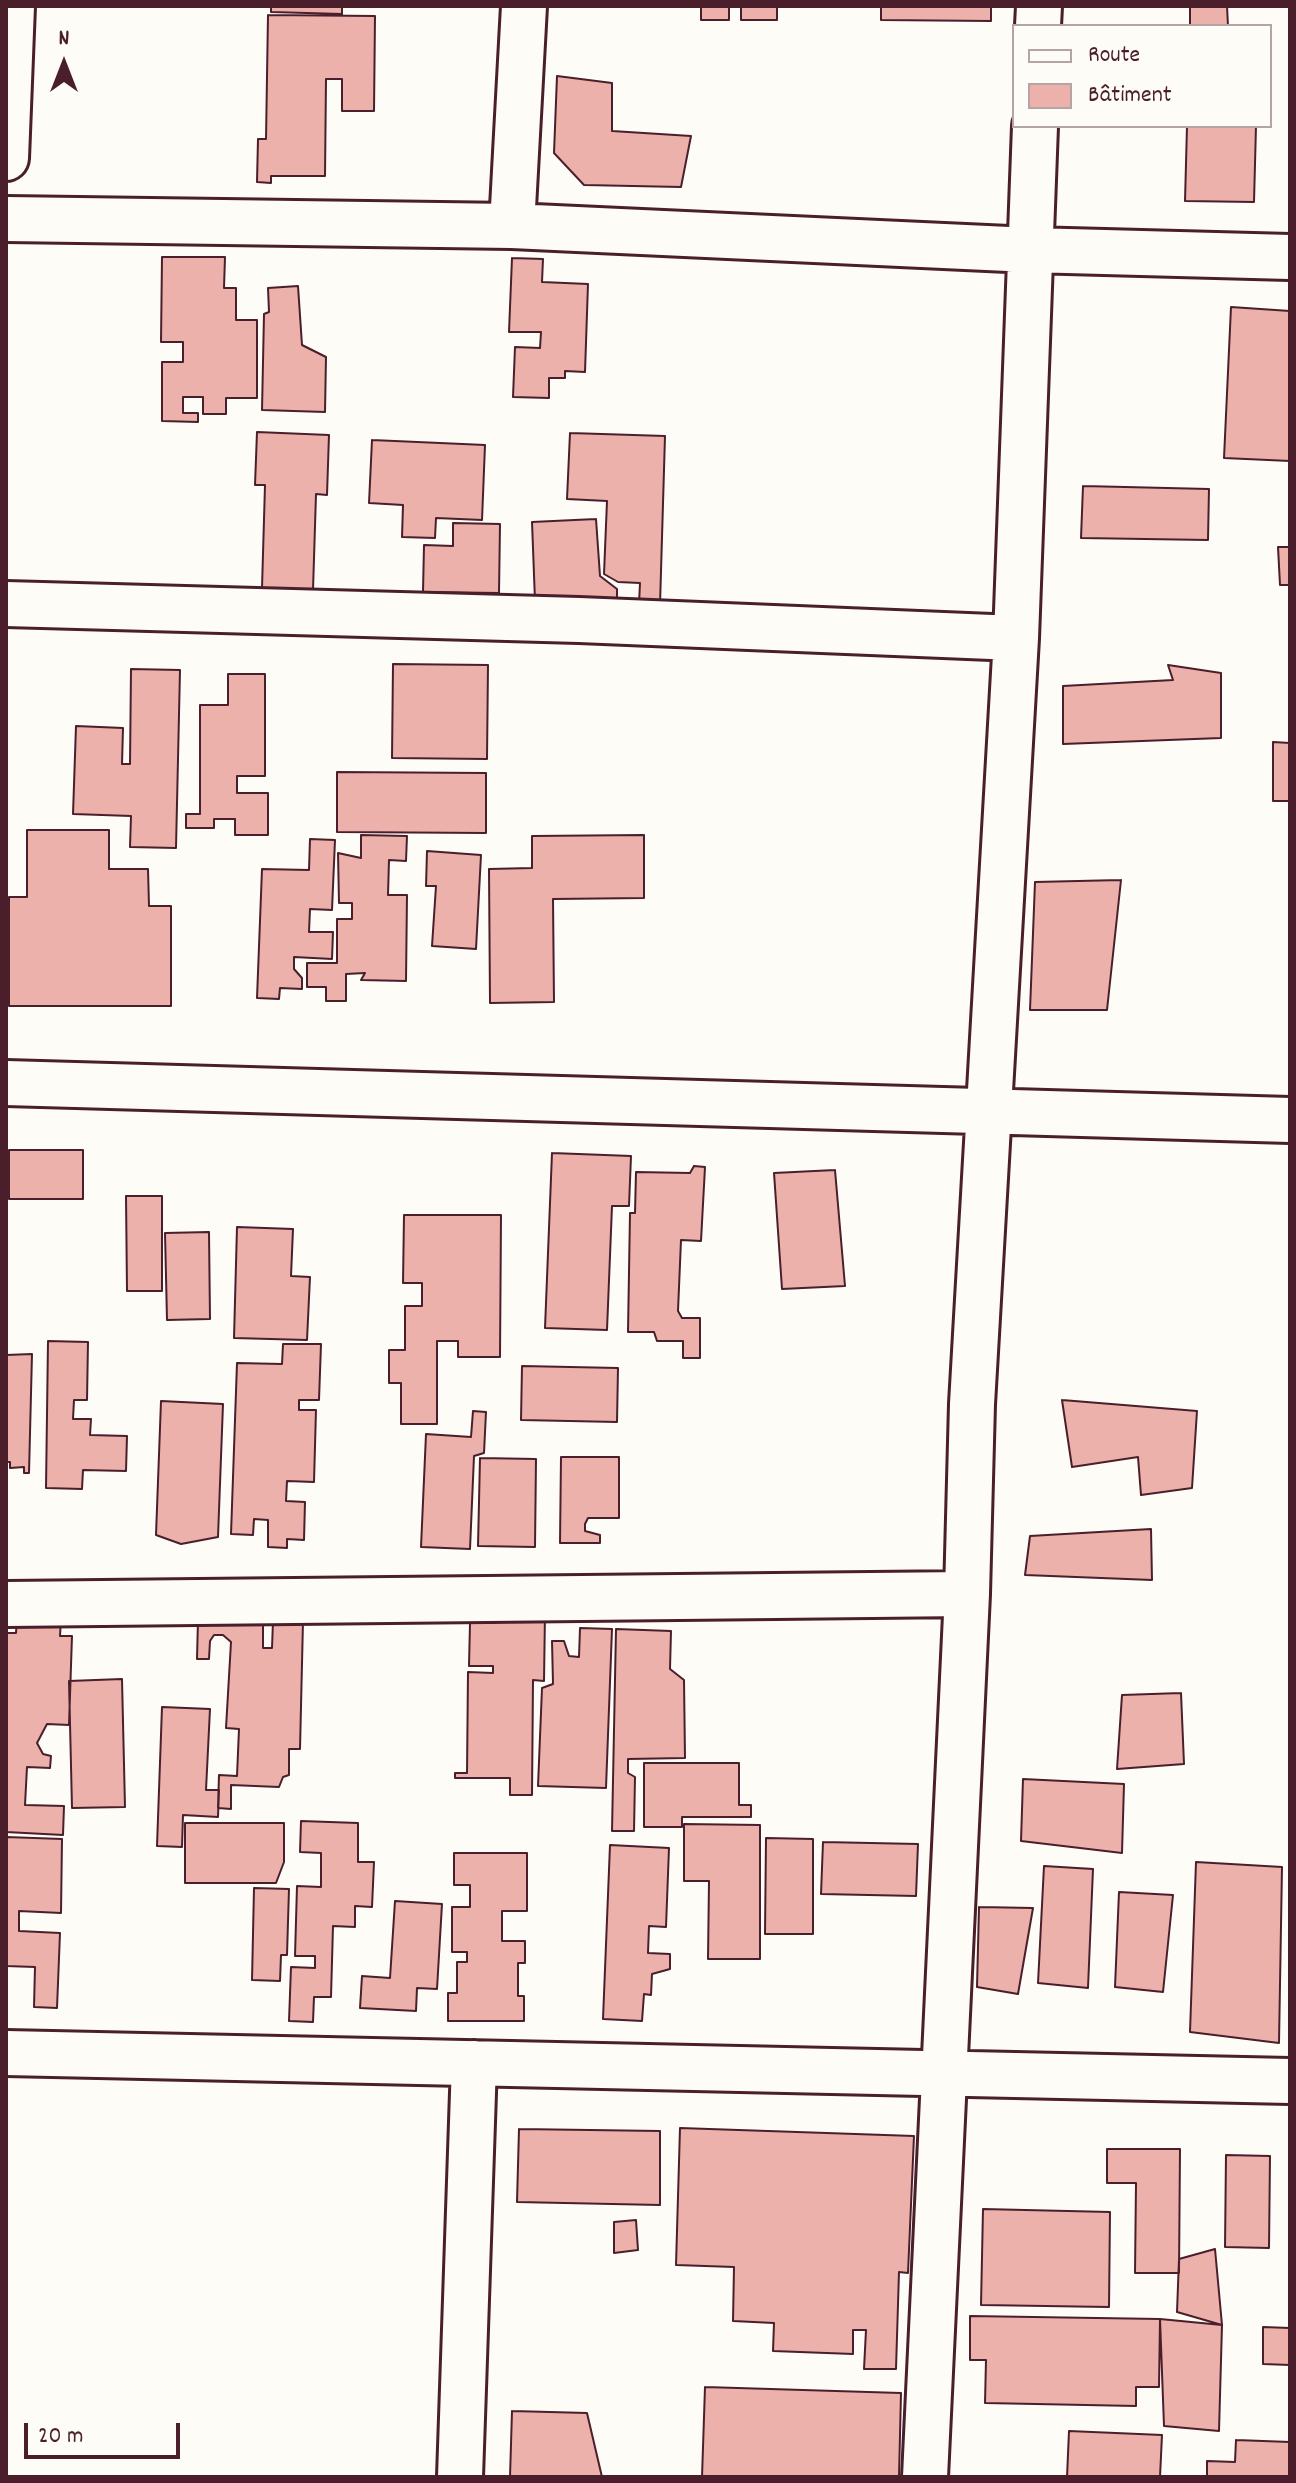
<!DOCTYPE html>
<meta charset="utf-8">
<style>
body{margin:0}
#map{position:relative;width:1296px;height:2483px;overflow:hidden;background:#fdfcf7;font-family:Dekko,sans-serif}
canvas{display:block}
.frame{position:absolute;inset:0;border:8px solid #4a1f2b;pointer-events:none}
.legend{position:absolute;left:1012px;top:24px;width:260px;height:104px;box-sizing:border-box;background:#fdfcf7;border:2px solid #b5a4a5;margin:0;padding:10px 14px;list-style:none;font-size:24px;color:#4a1f2b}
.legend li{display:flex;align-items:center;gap:16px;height:40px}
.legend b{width:40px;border:2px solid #b5a4a5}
.north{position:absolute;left:24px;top:24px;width:80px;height:80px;-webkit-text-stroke:6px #fdfcf7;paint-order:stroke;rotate:0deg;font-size:22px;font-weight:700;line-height:32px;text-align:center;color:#4a1f2b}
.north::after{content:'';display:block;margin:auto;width:28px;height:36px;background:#4a1f2b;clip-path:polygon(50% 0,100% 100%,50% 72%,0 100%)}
.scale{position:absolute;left:24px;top:2423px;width:156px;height:36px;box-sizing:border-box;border:4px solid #4a1f2b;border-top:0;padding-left:10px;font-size:24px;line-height:28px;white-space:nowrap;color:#4a1f2b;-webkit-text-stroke:6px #fdfcf7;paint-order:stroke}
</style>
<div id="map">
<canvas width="1296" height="2483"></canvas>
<div class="frame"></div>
<ul class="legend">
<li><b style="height:10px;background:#fdfcf7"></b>Route</li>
<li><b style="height:22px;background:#ecb1aa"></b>Bâtiment</li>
</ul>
<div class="north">N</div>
<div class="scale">20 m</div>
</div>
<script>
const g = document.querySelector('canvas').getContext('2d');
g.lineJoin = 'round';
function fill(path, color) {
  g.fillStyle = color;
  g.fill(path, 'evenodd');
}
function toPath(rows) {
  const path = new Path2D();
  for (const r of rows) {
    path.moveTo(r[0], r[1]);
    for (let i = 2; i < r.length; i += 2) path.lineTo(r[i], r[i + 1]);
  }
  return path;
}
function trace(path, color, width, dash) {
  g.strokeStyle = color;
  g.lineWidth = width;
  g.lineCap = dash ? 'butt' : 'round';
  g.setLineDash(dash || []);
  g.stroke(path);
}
const building = toPath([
 [271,6,342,6,342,14,271,12,271,6],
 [701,6,729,6,729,20,701,20,701,6],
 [741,6,777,6,777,20,741,20,741,6],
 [881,6,991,6,991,21,881,20,881,6],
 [1190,6,1227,6,1228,26,1190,26,1190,6],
 [268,15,375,16,374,111,342,111,342,79,326,79,325,176,271,176,271,183,257,182,258,139,266,139,268,15],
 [557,76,612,83,612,131,691,136,681,187,584,185,554,153,557,76],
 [1187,126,1256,126,1254,202,1185,201,1187,126],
 [162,257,225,257,224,288,236,288,236,320,257,320,257,398,226,398,226,414,203,414,203,397,183,397,183,413,198,413,198,422,162,421,162,362,183,362,183,342,161,342,162,257],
 [512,258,543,259,542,282,588,284,585,372,565,371,565,378,549,378,549,398,513,397,515,347,540,348,541,332,509,332,512,258],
 [298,286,302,345,326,357,325,412,262,410,264,314,269,312,268,288,298,286],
 [1231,307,1290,311,1290,461,1224,458,1231,307],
 [257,432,329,435,327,495,316,494,313,590,262,588,265,485,255,485,257,432],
 [570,433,665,436,660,605,639,604,640,583,618,582,604,574,607,501,567,499,570,433],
 [372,440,485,445,482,520,436,518,435,538,402,537,403,505,369,503,372,440],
 [1083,486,1209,489,1208,540,1081,538,1083,486],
 [596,519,600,576,617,589,617,598,535,601,532,522,596,519],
 [453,523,500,524,499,593,423,592,424,545,453,546,453,523],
 [1278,547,1290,547,1290,585,1280,585,1278,547],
 [393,664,488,665,487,759,392,758,393,664],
 [1168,665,1221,673,1221,738,1063,744,1063,686,1173,680,1168,665],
 [131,669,180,670,176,848,130,847,131,816,73,814,76,726,123,728,122,764,130,764,131,669],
 [228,674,265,674,265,776,237,776,237,793,268,793,268,835,235,835,235,819,214,819,214,828,186,828,186,814,200,814,200,705,228,705,228,674],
 [1273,742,1290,743,1290,801,1273,801,1273,742],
 [337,772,486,773,486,833,337,832,337,772],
 [27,830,109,830,109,869,148,869,149,906,171,906,171,1006,9,1006,9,897,27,897,27,830],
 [361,835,407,836,406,861,389,860,388,895,407,895,406,981,361,980,365,973,346,974,346,1001,326,1001,326,987,307,987,307,963,337,963,337,919,352,919,352,903,339,903,338,853,361,858,361,835],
 [644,835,644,898,553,899,554,1002,490,1003,489,869,532,868,532,836,644,835],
 [310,839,335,840,332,910,310,909,309,932,333,932,332,959,294,957,294,969,302,978,302,989,280,988,279,999,257,998,262,869,309,870,310,839],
 [427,851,481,855,476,949,432,946,436,886,426,886,427,851],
 [1121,880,1107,1010,1030,1010,1035,882,1121,880],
 [9,1150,83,1150,83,1199,9,1199,9,1150],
 [552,1153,631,1156,629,1206,612,1206,607,1330,545,1328,552,1153],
 [694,1166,705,1167,701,1241,681,1240,678,1311,682,1318,700,1318,700,1358,683,1358,683,1341,657,1341,654,1332,628,1332,630,1213,635,1213,636,1172,690,1173,694,1166],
 [835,1170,845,1286,782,1289,774,1173,835,1170],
 [126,1196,162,1196,162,1291,127,1291,126,1196],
 [404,1215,501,1215,500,1357,458,1357,458,1341,437,1341,437,1424,401,1424,401,1383,389,1383,389,1350,405,1350,405,1306,422,1306,422,1283,403,1283,404,1215],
 [237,1227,293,1229,291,1276,310,1277,307,1340,234,1338,237,1227],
 [209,1232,210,1319,167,1320,165,1233,209,1232],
 [48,1341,88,1342,87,1400,74,1400,73,1419,91,1419,90,1435,127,1436,126,1471,83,1470,82,1489,46,1488,48,1341],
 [283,1344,321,1344,319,1400,299,1400,299,1410,316,1410,314,1482,287,1481,286,1501,305,1502,304,1540,287,1539,287,1548,268,1547,268,1520,254,1519,253,1535,231,1534,237,1363,282,1364,283,1344],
 [32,1354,29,1473,24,1473,24,1467,10,1468,10,1462,6,1462,6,1355,32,1354],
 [522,1366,618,1368,617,1422,521,1420,522,1366],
 [1062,1400,1197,1411,1192,1488,1141,1495,1138,1457,1072,1467,1062,1400],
 [161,1401,223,1404,218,1537,181,1544,156,1535,161,1401],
 [473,1411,486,1412,484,1453,474,1456,470,1549,421,1547,426,1434,471,1437,473,1411],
 [561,1457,619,1457,619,1518,588,1518,585,1524,585,1531,600,1535,600,1543,560,1543,561,1457],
 [480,1458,536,1459,535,1547,478,1546,480,1458],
 [1151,1529,1152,1580,1025,1575,1030,1536,1151,1529],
 [496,1613,545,1613,544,1681,533,1680,532,1795,510,1795,510,1778,455,1778,455,1773,467,1773,468,1672,493,1673,493,1666,469,1666,470,1623,496,1623,496,1613],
 [17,1617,61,1619,60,1636,72,1636,69,1725,47,1724,37,1743,43,1754,51,1756,50,1768,27,1767,25,1805,64,1806,63,1835,6,1832,6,1633,16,1633,17,1617],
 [198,1619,263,1620,263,1648,272,1648,273,1621,303,1621,300,1749,289,1749,289,1775,283,1777,279,1787,231,1785,231,1809,218,1808,219,1775,237,1776,239,1729,226,1728,231,1642,223,1635,214,1635,210,1641,209,1659,197,1659,198,1619],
 [580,1628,612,1629,606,1788,538,1786,542,1688,553,1684,552,1641,564,1641,569,1656,579,1657,580,1628],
 [616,1629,671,1631,670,1669,684,1680,685,1758,628,1759,628,1773,635,1777,634,1831,612,1831,616,1629],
 [122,1679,125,1807,72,1808,69,1681,122,1679],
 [1181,1693,1184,1764,1117,1769,1122,1695,1181,1693],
 [162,1707,210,1709,206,1790,219,1790,218,1817,183,1815,182,1847,157,1846,162,1707],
 [644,1763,739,1763,739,1805,751,1805,751,1817,682,1817,682,1827,644,1827,644,1763],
 [1023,1779,1124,1784,1122,1853,1021,1841,1023,1779],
 [301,1821,358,1823,358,1862,374,1862,372,1907,355,1906,355,1927,333,1926,331,1997,314,1997,313,2022,289,2021,291,1967,315,1968,315,1956,295,1956,297,1886,321,1887,321,1853,300,1852,301,1821],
 [185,1823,284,1823,284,1862,276,1883,185,1883,185,1823],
 [684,1824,760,1825,760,1959,708,1959,709,1881,684,1881,684,1824],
 [6,1837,62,1839,61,1913,19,1911,19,1931,60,1933,57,2008,34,2007,35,1967,6,1966,6,1837],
 [766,1838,813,1839,813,1934,765,1934,766,1838],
 [823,1842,918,1844,916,1896,821,1894,823,1842],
 [610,1845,669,1848,666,1927,649,1926,648,1953,670,1954,670,1969,652,1974,651,1995,644,1994,642,2021,603,2019,610,1845],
 [454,1853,527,1853,527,1911,502,1911,502,1941,525,1941,525,1963,518,1963,518,1996,524,1996,524,2021,448,2021,448,1993,457,1993,457,1962,467,1962,467,1952,452,1952,452,1907,470,1907,470,1885,454,1885,454,1853],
 [1196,1862,1282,1867,1279,2043,1190,2032,1196,1862],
 [1044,1866,1093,1869,1088,1988,1038,1983,1044,1866],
 [254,1888,289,1889,287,1955,281,1955,280,1981,252,1980,254,1888],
 [1119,1892,1173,1895,1163,1992,1115,1987,1119,1892],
 [395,1901,442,1904,437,1989,417,1988,416,2011,360,2008,362,1976,390,1978,395,1901],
 [979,1907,1033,1908,1018,1994,977,1987,979,1907],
 [680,2128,914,2136,908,2273,899,2272,896,2369,864,2369,866,2330,853,2330,853,2354,773,2351,774,2323,733,2321,734,2267,676,2265,680,2128],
 [519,2129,660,2131,660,2205,517,2202,519,2129],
 [1107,2149,1180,2149,1179,2273,1135,2273,1136,2183,1107,2183,1107,2149],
 [1226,2155,1270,2156,1269,2248,1225,2247,1226,2155],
 [983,2209,1110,2212,1109,2307,981,2305,983,2209],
 [636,2220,638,2250,614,2253,614,2222,636,2220],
 [1215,2249,1222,2325,1177,2312,1179,2259,1215,2249],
 [970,2316,1160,2319,1159,2387,1136,2387,1136,2406,985,2403,986,2360,970,2360,970,2316],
 [1160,2319,1222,2325,1219,2431,1164,2426,1160,2319],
 [1263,2327,1290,2328,1290,2365,1263,2364,1263,2327],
 [705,2387,901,2393,899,2477,702,2477,705,2387],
 [512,2411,587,2413,602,2477,510,2477,512,2411],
 [1069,2431,1162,2435,1160,2477,1067,2477,1069,2431],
 [1236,2440,1290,2442,1290,2477,1207,2477,1207,2461,1235,2462,1236,2440]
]);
fill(building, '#ecb1aa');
trace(building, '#4a1f2b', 2);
const street = toPath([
 [1038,26,1039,6],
 [6,158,12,6],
 [6,219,512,226,1030,250,1290,257],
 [512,226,524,6],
 [6,604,579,620,1016,638],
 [6,1083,1290,1120],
 [6,1604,967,1594],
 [6,2053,1290,2081],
 [460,2477,474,2063],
 [925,2477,967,1594,972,1404,1016,638,1035,126]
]);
trace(street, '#4a1f2b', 50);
trace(street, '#fdfcf7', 44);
</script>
